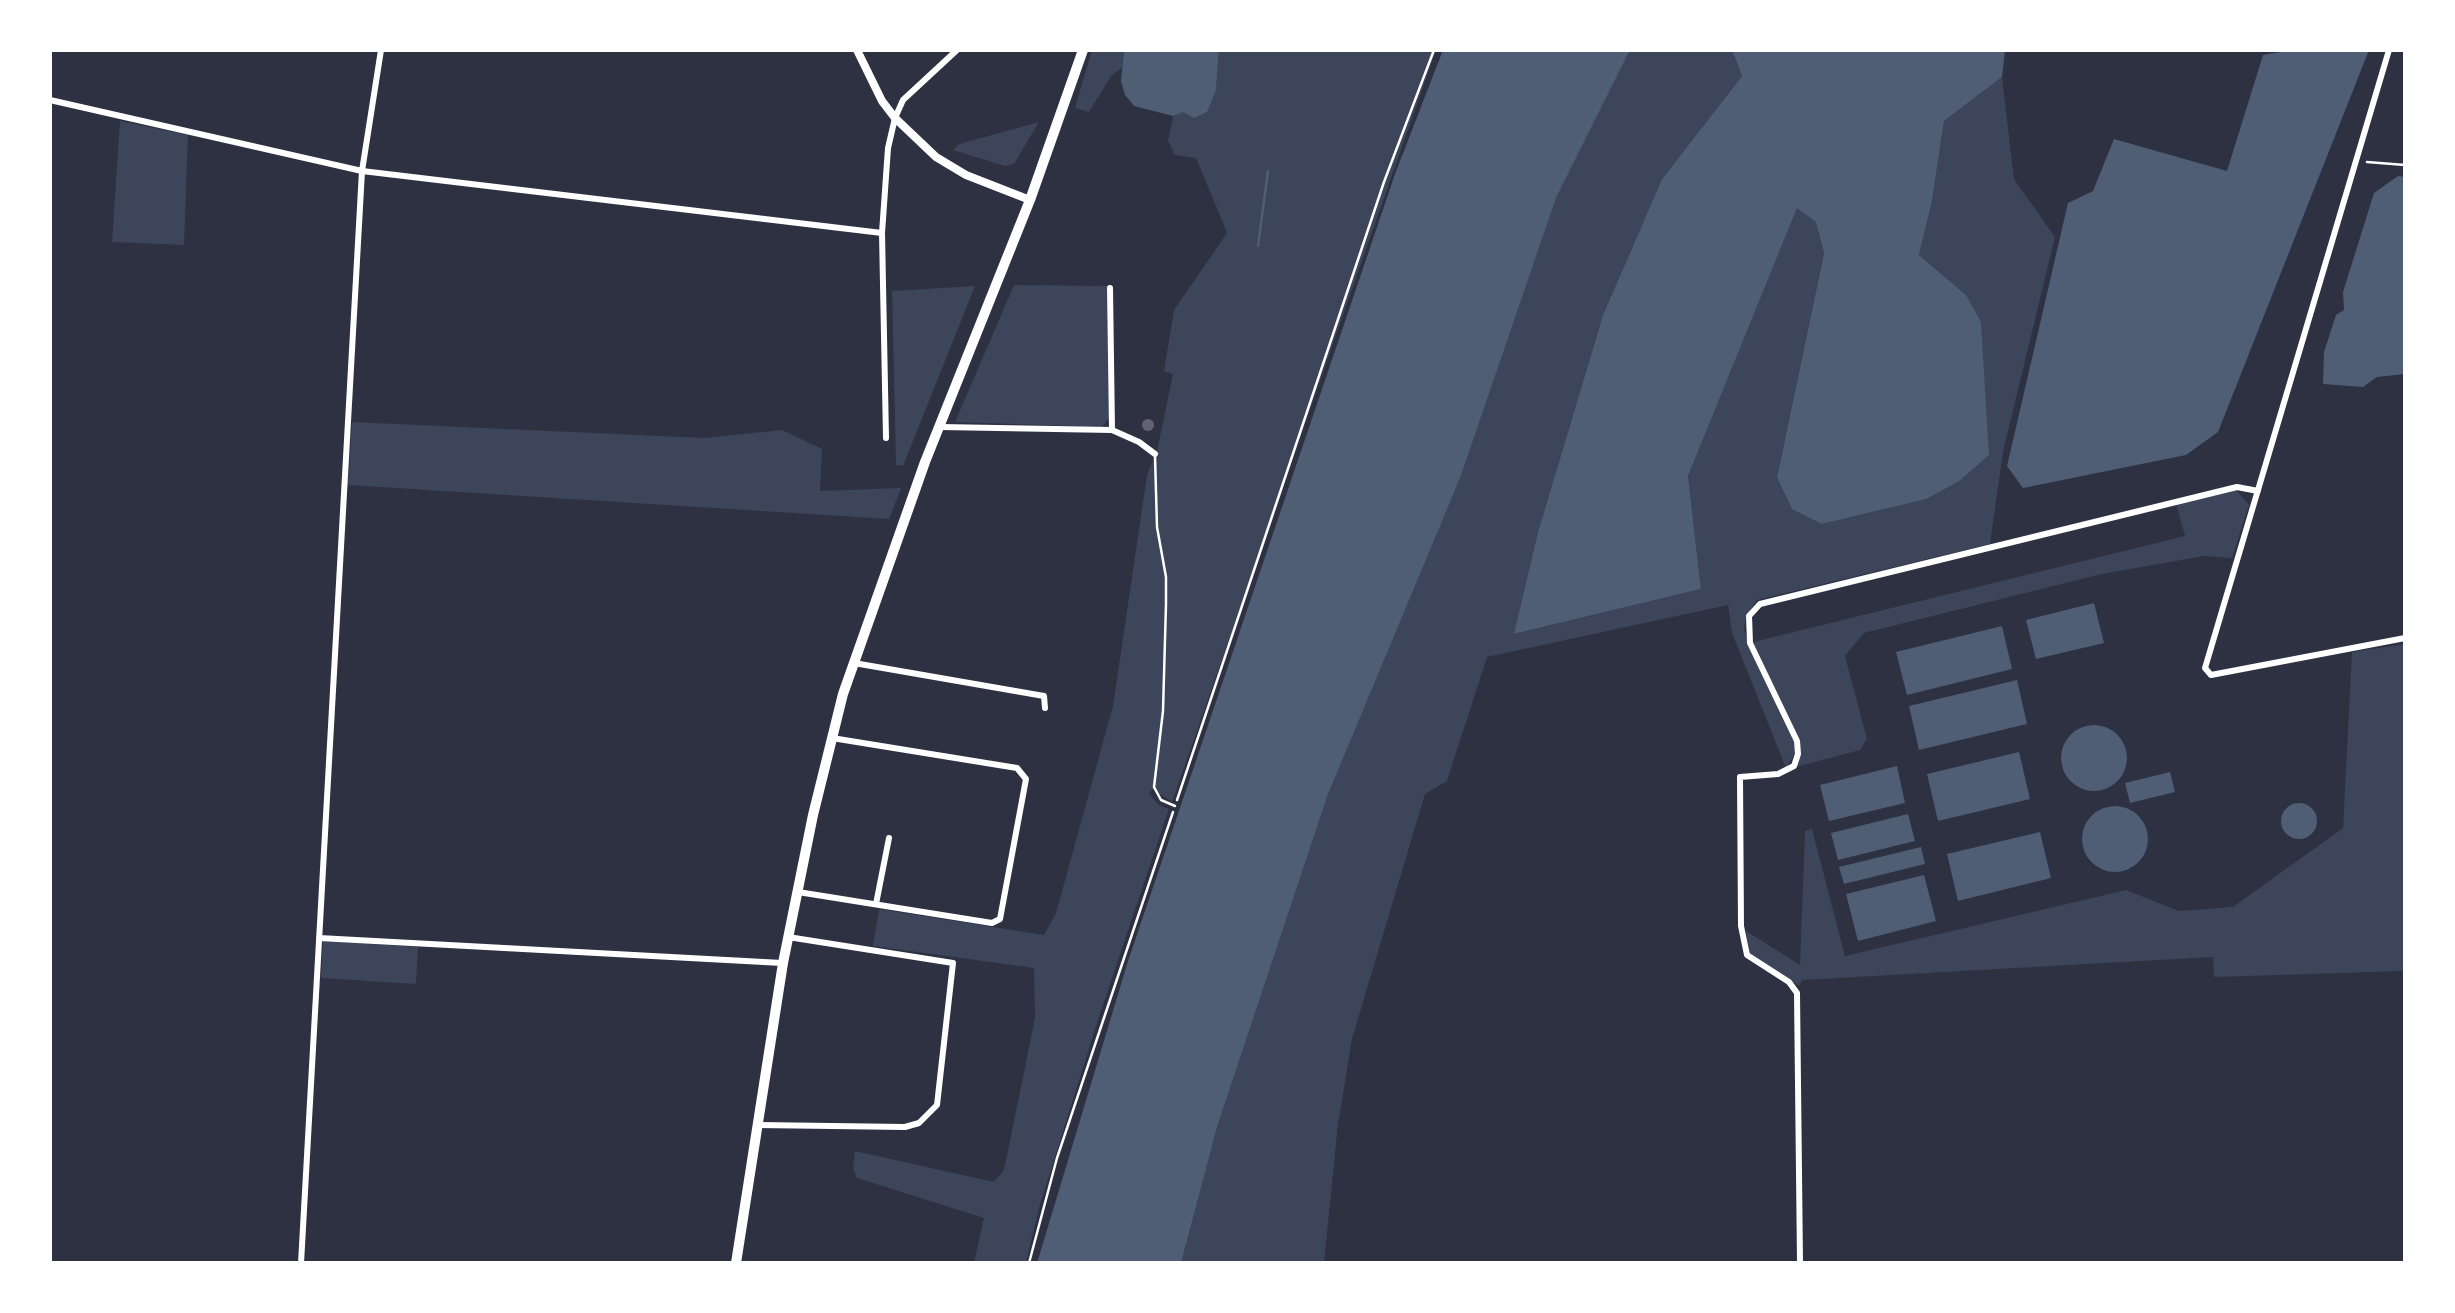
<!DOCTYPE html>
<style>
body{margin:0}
#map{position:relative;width:2455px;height:1313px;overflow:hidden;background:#2d3142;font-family:"IBM Plex Sans",sans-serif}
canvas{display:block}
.frame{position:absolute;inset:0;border:52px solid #fff;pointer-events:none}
</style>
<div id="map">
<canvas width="2455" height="1313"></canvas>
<div class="frame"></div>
</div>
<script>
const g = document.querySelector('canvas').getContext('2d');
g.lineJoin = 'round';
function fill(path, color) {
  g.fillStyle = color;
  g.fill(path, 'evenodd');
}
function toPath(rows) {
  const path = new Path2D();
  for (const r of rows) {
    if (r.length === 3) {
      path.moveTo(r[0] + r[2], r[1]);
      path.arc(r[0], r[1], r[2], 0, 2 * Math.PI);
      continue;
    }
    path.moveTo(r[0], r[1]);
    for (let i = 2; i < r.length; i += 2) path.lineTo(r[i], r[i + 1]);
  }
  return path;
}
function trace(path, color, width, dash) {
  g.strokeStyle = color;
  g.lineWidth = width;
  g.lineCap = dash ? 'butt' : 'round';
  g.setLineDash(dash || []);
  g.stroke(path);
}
fill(toPath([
 [1092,50,1124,50,1122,68,1111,76,1089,112,1075,108],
 [1219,50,1436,50,1172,802,1152,789,1149,794,1159,805,1169,809,1099,1017,1039,1208,1026,1263,974,1263,984,1218,857,1178,853,1169,855,1151,994,1182,1004,1170,1035,1018,1034,968,873,946,879,909,1044,935,1056,913,1113,706,1147,475,1157,451,1173,374,1164,371,1174,310,1227,233,1196,158,1175,155,1168,141,1173,116,1216,90],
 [1630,50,1732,50,1742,76,1662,179,1603,315,1538,532,1515,634,1701,589,1688,476,1797,207,1816,221,1824,253,1777,476,1822,524,1925,499,1958,482,1966,295,1919,255,1932,201,1944,121,2002,77,2014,179,2055,237,2003,452,1990,544,1757,600,1746,616,1744,630,1794,741,1795,754,1786,768,1732,633,1728,605,1487,657,1447,781,1425,794,1352,1039,1338,1124,1324,1263,1181,1263,1218,1124,1328,794,1556,198],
 [120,121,188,135,184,245,112,242],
 [1039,122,1014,164,1005,166,953,150,959,144],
 [1014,285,1107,286,1109,418,1102,427,955,422],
 [975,286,903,466,896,465,892,291],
 [352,422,704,438,782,430,822,449,820,491,901,488,889,519,348,485],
 [2236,490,2249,505,2232,558,2204,556,2102,574,1864,633,1845,656,1867,739,1860,750,1796,767,1800,741,1753,642,2185,536,2176,504],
 [2405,644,2405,971,2214,977,2213,957,1802,980,1799,986,1749,953,1746,931,1800,965,1805,831,1812,829,1845,956,2126,890,2179,911,2233,907,2343,828,2352,652],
 [323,941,418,947,416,984,321,978]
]), '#3c4559');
fill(toPath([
 [1124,50,1219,50,1216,90,1207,112,1194,118,1183,112,1173,116,1134,106,1125,95,1121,81],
 [1443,50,1630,50,1556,198,1460,478,1328,794,1218,1124,1181,1263,1037,1263,1128,961,1395,174],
 [1732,50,2005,50,2002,77,1944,121,1932,201,1919,255,1966,295,1981,322,1989,455,1958,482,1926,499,1822,524,1792,509,1777,477,1824,253,1816,222,1797,208,1688,476,1701,589,1514,634,1538,532,1603,315,1662,179,1742,76],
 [2292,50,2369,50,2218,432,2186,455,2023,488,2007,466,2068,203,2093,191,2114,139,2227,171,2263,55],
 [2398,176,2405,177,2405,374,2377,377,2363,387,2323,384,2324,352,2336,315,2344,310,2343,292,2374,193],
 [2094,603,2104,643,2036,659,2026,620],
 [2002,626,2012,669,1907,695,1896,652],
 [2017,680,2027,724,1919,750,1909,706],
 [2094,758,33],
 [2019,752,2030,799,1938,821,1927,774],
 [1897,766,1905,803,1829,821,1820,785],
 [2170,772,2175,792,2130,803,2125,783],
 [2299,821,18],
 [2115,839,33],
 [1908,814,1915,841,1838,860,1831,833],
 [2040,832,2051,878,1958,901,1947,854],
 [1921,847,1925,864,1844,884,1839,867],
 [1924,875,1936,921,1858,941,1846,894]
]), '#4f5d75');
trace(toPath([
 [1258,246,1268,171]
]), '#4f5d75', 2.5);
fill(toPath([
 [1148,425,6]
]), '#626471');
trace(toPath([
 [2367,162,2405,165],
 [1177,800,1384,182,1434,50],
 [1029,1263,1057,1158,1173,812]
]), '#fff', 2.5);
trace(toPath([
 [1155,456,1157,527,1166,577,1166,604,1163,711,1154,787,1161,800,1175,806]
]), '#fff', 2.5);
trace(toPath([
 [2389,50,2205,668,2211,675,2405,638],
 [50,100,362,171,882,233],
 [1110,288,1112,430],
 [940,427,1112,430,1139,442,1155,454],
 [886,438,882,233,888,148,895,118,903,100,957,50],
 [854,663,1044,696,1045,708],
 [798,892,992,923,1000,919,1026,779,1017,768,832,738],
 [876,904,889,838],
 [319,938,782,963],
 [758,1125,905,1127,919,1123,937,1105,953,963,788,937],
 [301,1263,362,171,381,50],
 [1800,1263,1797,993,1789,982,1747,955,1741,926,1740,777,1778,774,1794,766,1798,754,1797,741,1750,643,1749,616,1760,604,2237,487,2258,491]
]), '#fff', 6);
trace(toPath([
 [857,50,882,101,895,118,936,157,966,175,1030,200]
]), '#fff', 8);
trace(toPath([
 [736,1263,783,963,813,815,843,694,925,462,1030,200,1083,50]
]), '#fff', 10);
</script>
